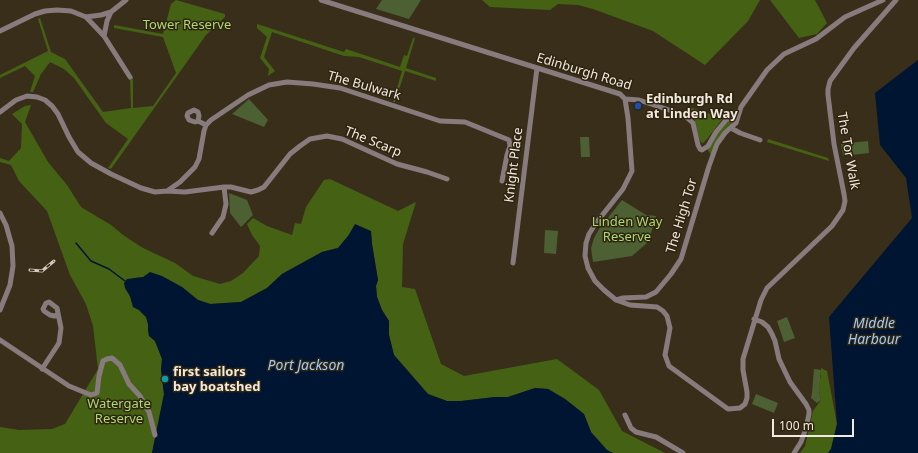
<!DOCTYPE html>
<style>
body{margin:0}
#map{position:relative;width:918px;height:453px;overflow:hidden;background:#392e1a;font-family:"Noto Sans",sans-serif}
canvas{display:block}
.scale{position:absolute;left:772px;top:419px;width:82px;height:18px;box-sizing:border-box;border:2px solid #f1eade;border-top:0;padding-left:5px;font-size:12px;line-height:14px;white-space:nowrap;color:#f1eade;-webkit-text-stroke:3px #2f2410;paint-order:stroke}
</style>
<div id="map">
<canvas width="918" height="453"></canvas>
<div class="scale">100 m</div>
</div>
<script>
const g = document.querySelector('canvas').getContext('2d');
g.lineJoin = 'round';
function fill(path, color) {
  g.fillStyle = color;
  g.fill(path, 'evenodd');
}
function toPath(rows) {
  const path = new Path2D();
  for (const r of rows) {
    path.moveTo(r[0], r[1]);
    for (let i = 2; i < r.length; i += 2) path.lineTo(r[i], r[i + 1]);
  }
  return path;
}
function trace(path, color, width, dash) {
  g.strokeStyle = color;
  g.lineWidth = width;
  g.lineCap = dash ? 'butt' : 'round';
  g.setLineDash(dash || []);
  g.stroke(path);
}
function drawText(font, color, halo, rows, align = 'center') {
  g.font = font + ' "Noto Sans",sans-serif';
  g.lineWidth = 3;
  g.setLineDash([]);
  g.textBaseline = 'middle';
  g.strokeStyle = halo;
  g.fillStyle = color;
  for (const [text, x, y, turn = 0] of rows) {
    g.save();
    g.translate(x, y);
    g.rotate((+turn || 0) * Math.PI / 180);
    g.textAlign = isNaN(turn) ? turn : align;
    if (halo) g.strokeText(text, 0, 0);
    g.fillText(text, 0, 0);
    g.restore();
  }
}
fill(toPath([
 [382,0,421,0,409,19,376,9],
 [249,99,268,120,264,127,232,114],
 [580,137,589,137,590,157,581,157],
 [868,141,869,153,843,156,841,144],
 [229,193,247,200,253,215,241,227,230,213],
 [622,200,646,215,656,216,651,233,647,243,632,256,593,262,591,248,594,238,599,229],
 [545,230,558,231,556,254,544,253],
 [787,317,795,338,784,342,777,321],
 [814,369,821,370,819,391,821,400,817,403,811,398,812,393],
 [756,394,778,403,774,413,752,404]
]), '#4c6033');
fill(toPath([
 [176,0,225,14,225,17,206,35,111,169,108,168,128,139,106,123,74,78,64,69,50,62,41,74,33,92,30,92,35,76,25,66,0,78,0,75,48,51,38,19,40,18,51,52,65,59,103,112,131,108,130,77,133,77,133,108,153,106,176,73,163,37,114,28,114,25,163,34,171,4],
 [482,0,760,0,748,21,705,65,653,31,593,9,578,5,558,4,550,10,490,7],
 [770,0,815,0,827,23,817,34,799,38],
 [257,24,344,52,346,49,400,67,404,55,407,56,413,38,415,38,406,68,436,78,436,81,405,71,395,102,393,102,402,71,359,57,344,56,272,32,264,57,275,71,268,76,269,69,260,58,267,37,257,28],
 [31,105,25,122,48,162,67,185,81,207,111,225,123,235,143,248,175,263,193,276,220,284,231,281,243,273,259,256,260,246,252,235,247,224,253,218,267,226,292,235,295,223,301,224,306,207,324,180,330,179,398,211,416,202,403,244,402,287,415,289,441,364,464,376,557,359,599,390,622,431,665,453,613,453,607,450,591,432,584,414,565,399,548,389,535,388,508,397,495,397,461,401,447,401,428,394,394,355,389,335,389,321,382,310,377,297,376,286,378,280,372,244,371,231,348,236,338,248,322,252,282,274,267,288,241,302,211,304,198,300,182,287,143,277,134,278,125,288,130,296,133,307,139,310,146,317,148,324,148,330,149,336,155,341,162,359,161,370,164,394,152,453,0,453,0,427,19,430,52,429,65,424,98,369,93,326,86,304,70,275,47,211,19,181,11,165,0,162,0,158,9,161,21,148,22,124,12,114,25,106],
 [689,107,723,118,708,138,703,143,702,143,700,141,695,121,689,111],
 [734,119,733,123,711,155,707,149,717,133,725,123],
 [768,139,828,158,829,161,767,142],
 [821,368,827,371,837,424,831,449,828,453,800,453,805,446,813,411,821,400,819,391,819,383,821,376]
]), '#456214');
fill(toPath([
 [918,60,918,453,828,453,831,449,837,424,829,317,912,218,906,178,880,145,875,93],
 [355,224,371,231,372,244,378,280,376,286,377,297,382,310,389,321,389,335,394,355,428,394,447,401,461,401,495,397,508,397,535,388,548,389,565,399,584,414,591,432,607,450,613,453,152,453,164,394,161,370,162,359,155,341,149,336,148,330,148,324,146,317,139,310,133,307,130,296,125,288,124,283,127,279,143,277,150,272,162,276,182,287,198,300,210,304,241,302,267,288,282,274,322,252,338,248,348,236]
]), '#001531');
trace(toPath([
 [76,243,91,261,109,269,125,281]
]), '#001531', 1.5);
trace(toPath([
 [126,0,111,12,107,21,104,36,130,77],
 [321,0,620,94,625,99,639,100,684,115,693,123,698,145,700,149,702,150,708,146,716,132,726,120,738,116],
 [86,17,104,36],
 [0,31,35,14,45,11,57,10,71,11,86,17,101,15,111,12],
 [625,99,628,118,632,171,623,189,596,223,589,234,586,243,585,256,588,268,595,281,604,290,616,300,630,305,657,307,663,311,667,316,670,328,665,355,669,366,728,409,740,408,745,404,747,398,747,392,743,370,743,359,761,300,767,288,832,226,843,210,845,201,844,194,834,144,828,95,828,89,830,81,854,48,896,0],
 [0,112,16,100,27,96,37,97,45,100,52,106,58,114,69,137,78,152,91,163,111,174,141,188,155,192,167,191,180,182,195,167,199,159,204,131,206,125,211,120,248,95,269,85,287,82,313,84,340,88,440,121,465,122,509,140,510,146,507,155,502,181],
 [198,121,199,116,198,112,194,110,188,113,187,116,189,120,195,122,198,121,206,125],
 [731,128,740,133,760,140],
 [167,191,185,192,224,187,231,187,251,192,258,190,264,187,290,154,300,146,310,139,327,136,342,139,397,164,427,172,447,179],
 [0,213,6,225,12,246,13,266,10,285,0,310],
 [212,233,223,217,226,204,224,187],
 [513,263,537,68],
 [616,300,623,298,646,297,656,292,671,274,681,259,709,166,717,144,725,133,736,123,741,107,767,70,784,54,816,39,845,17,883,0],
 [754,319,762,322,768,327,772,334,775,341,779,359,790,382,806,404,809,410,809,414,806,428,801,442,794,453],
 [0,340,69,386,91,395,97,393,99,376,103,361,107,359,112,358,120,365,129,384,140,396,149,412,155,435],
 [42,369,59,343,61,328,57,308,49,302,46,303,43,309,44,311,50,315,54,316,58,315],
 [625,415,631,428,636,432,656,437,683,453]
]), '#887b7d', 5);
const rail = toPath([
 [30,270,42,271,54,261]
]);
trace(rail, '#d3ccbe', 3);
trace(rail, '#2f2410', 1.5, [4.5]);
for (const [x, y, r, color] of [
 [638,106,4,"#1a4fb4"],
 [165,379,4,"#0f9aa8"]
]) {
  const dot = new Path2D();
  dot.arc(x, y, r, 0, 2 * Math.PI);
  g.fillStyle = color;
  g.fill(dot);
  trace(dot, '#2f2410', 1.5);
}
drawText('13px', '#acd973', '#2f2410', [
 ["Tower Reserve",187,25],
 ["Linden Way",627,222],
 ["Reserve",627,237],
 ["Watergate",119,404],
 ["Reserve",119,419]
]);
drawText('13px', '#f1eade', '#2f2410', [
 ["Edinburgh Road",584,72,17],
 ["The Bulwark",364,86,16],
 ["The Scarp",373,142,22],
 ["The Tor Walk",848,151,80],
 ["Knight Place",514,165,-83],
 ["The High Tor",682,216,-73]
]);
drawText('bold 13px', '#f1eade', '#2f2410', [
 ["Edinburgh Rd",646,99],
 ["at Linden Way",646,114],
 ["first sailors",173,372],
 ["bay boatshed",173,387]
], 'left');
drawText('italic 14px', '#9ecafb', '#2f2410', [
 ["Middle",874,324],
 ["Harbour",874,340],
 ["Port Jackson",306,366]
]);
</script>
